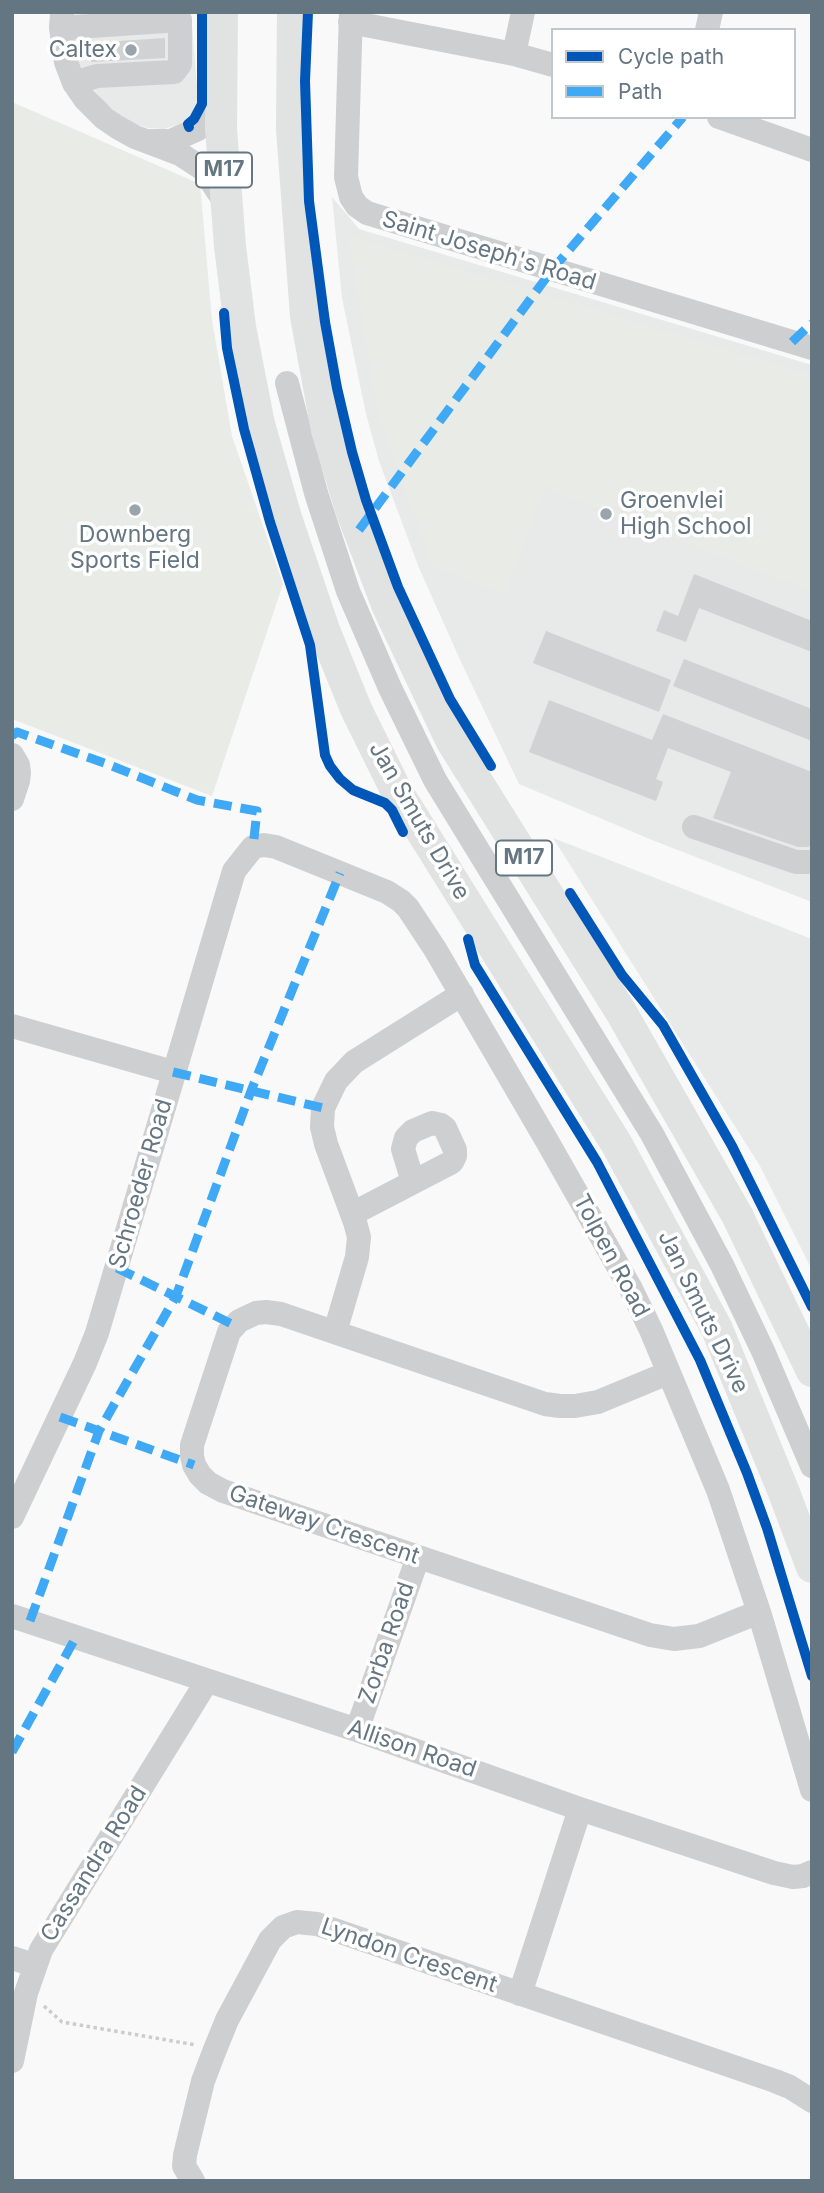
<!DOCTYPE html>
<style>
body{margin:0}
#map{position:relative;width:824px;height:2193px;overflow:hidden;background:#f9f9f9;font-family:Inter,sans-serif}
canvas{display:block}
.frame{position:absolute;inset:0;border:14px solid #657683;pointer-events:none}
.legend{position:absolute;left:551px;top:28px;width:245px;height:91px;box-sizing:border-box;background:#fff;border:2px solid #c1c8cd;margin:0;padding:9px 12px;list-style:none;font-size:21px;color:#657683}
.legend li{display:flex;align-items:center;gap:14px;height:35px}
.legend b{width:35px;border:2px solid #c1c8cd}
</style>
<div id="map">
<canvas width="824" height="2193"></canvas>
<div class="frame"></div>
<ul class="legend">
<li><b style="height:9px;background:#0057b8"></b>Cycle path</li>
<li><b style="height:9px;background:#3fa9f5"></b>Path</li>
</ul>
</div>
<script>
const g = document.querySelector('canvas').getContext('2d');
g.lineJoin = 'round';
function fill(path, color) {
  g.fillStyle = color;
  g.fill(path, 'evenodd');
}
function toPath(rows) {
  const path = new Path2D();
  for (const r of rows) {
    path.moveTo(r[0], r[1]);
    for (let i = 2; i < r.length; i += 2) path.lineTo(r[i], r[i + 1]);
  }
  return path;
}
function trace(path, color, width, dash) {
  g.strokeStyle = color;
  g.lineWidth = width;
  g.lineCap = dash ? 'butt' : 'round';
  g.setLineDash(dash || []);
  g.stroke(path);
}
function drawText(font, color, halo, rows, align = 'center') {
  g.font = font + ' Inter,sans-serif';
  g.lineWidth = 7;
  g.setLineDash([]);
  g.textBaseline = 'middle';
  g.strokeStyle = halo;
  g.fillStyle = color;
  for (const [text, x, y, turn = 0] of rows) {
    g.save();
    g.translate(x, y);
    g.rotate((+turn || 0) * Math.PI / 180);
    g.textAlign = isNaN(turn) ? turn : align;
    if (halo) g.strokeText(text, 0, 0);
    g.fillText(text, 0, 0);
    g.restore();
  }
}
fill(toPath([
 [73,12,191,12,198,99,194,112,180,124,164,129,147,128,128,121,105,103,90,85,77,59,74,47],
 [332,197,359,229,812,365,812,902,652,840,519,784,462,664,419,568,379,461,366,414,342,298],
 [553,838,812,939,812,1270,760,1166]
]), '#e8e9e9');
fill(toPath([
 [12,102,200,184,212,320,232,436,283,584,212,796,12,719],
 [348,235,812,375,812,592,545,488,505,595,432,565,378,415]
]), '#e8ebe6');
fill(toPath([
 [165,38,165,58,91,62,89,43],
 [694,574,812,621,812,652,699,608,686,642,656,631,664,610,678,616],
 [546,631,671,680,659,712,533,663],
 [684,659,812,709,812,741,673,686],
 [549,700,652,740,663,714,812,772,812,840,809,847,798,847,713,818,731,772,668,748,656,779,663,782,656,801,529,752]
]), '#d0d2d3');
trace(toPath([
 [44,2006,62,2022,196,2045]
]), '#cbcccd', 3.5, [3.5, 3.5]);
trace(toPath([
 [351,12,346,177,351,197,357,206,367,213,812,348],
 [62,13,61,28,66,62,74,83,85,99,104,118,117,127,135,137,180,154,203,169,227,205],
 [350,22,514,54,553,65],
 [61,28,180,20,180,64,174,72,97,76,74,83],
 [707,30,711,12],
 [514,54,523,12],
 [719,117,812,150],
 [151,141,171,141,198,129,208,116,219,92],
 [287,383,316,493,348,591,390,688,435,780,652,1134,722,1265,763,1351,812,1466],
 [12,755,18,765,19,773,18,781,12,799],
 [694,827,796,862,812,862],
 [12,1026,173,1072],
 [352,1214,452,1162,455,1156,455,1150,445,1128,441,1125,432,1123,413,1131,406,1138,403,1149,413,1182],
 [335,1332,357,1257,359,1237,355,1222,326,1144,322,1127,323,1108,336,1081,354,1062,462,994],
 [668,1373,598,1402,575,1406,560,1406,545,1404,281,1314,266,1312,256,1313,239,1321,229,1332,192,1445,192,1456,194,1465,200,1475,208,1483,223,1491,650,1635,674,1639,699,1636,759,1612],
 [12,1517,85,1363,97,1333,234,871,253,847,264,845,276,847,387,892,401,901,408,908,435,949,547,1141,631,1289,651,1330,718,1490,759,1612,812,1790],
 [12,1616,357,1730,580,1809,774,1873,793,1877,803,1876,812,1872],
 [357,1730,418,1557],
 [12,1958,34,1965],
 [520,1994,580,1809],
 [12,2061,26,1993,41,1950,207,1681],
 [193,2181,184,2166,185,2155,203,2081,214,2052,227,2020,270,1940,283,1927,297,1922,317,1924,775,2081,790,2087,812,2101]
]), '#cecfd0', 24);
trace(toPath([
 [222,12,221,129,230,246,240,327,259,424,286,518,324,630,356,709,396,790,616,1143,717,1329,783,1490,812,1567],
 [293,12,292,129,306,316,327,430,351,509,388,607,451,740,621,1012,737,1215,812,1371]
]), '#e1e2e2', 32);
trace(toPath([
 [792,342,812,323],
 [359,530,552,270,683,117],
 [12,736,17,732,107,764,197,800,257,811,253,847],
 [173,1072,323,1108],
 [117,1268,234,1325],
 [60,1417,194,1465],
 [30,1621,99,1431,176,1296,251,1091,340,873],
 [12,1752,76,1637]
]), '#3fa9f5', 9, [18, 9]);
trace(toPath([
 [308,12,305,81,309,201,325,322,337,388,352,452,366,500,398,587,450,699,491,766],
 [189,127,188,124,194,119,202,104,202,12],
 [224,313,227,348,244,429,270,522,310,645,325,755,330,766,340,779,353,790,385,803,392,810,403,832],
 [570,893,622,975,663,1025,732,1146,812,1307],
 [468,939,475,965,597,1162,700,1360,747,1473,767,1528,812,1676]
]), '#0057b8', 10);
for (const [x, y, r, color] of [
 [131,50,7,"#99a4ac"],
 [135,510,7,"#99a4ac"],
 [606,514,7,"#99a4ac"]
]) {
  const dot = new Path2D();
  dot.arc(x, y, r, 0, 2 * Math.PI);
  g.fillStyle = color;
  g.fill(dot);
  trace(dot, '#fff', 2.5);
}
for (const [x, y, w] of [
 [224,170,56],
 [524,858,56]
]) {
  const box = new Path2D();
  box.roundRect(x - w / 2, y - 17.5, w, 35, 5);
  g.fillStyle = '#fff';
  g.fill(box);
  trace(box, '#657683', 2);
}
drawText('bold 21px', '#657683', null, [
 ["M17",224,170],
 ["M17",524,858]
]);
drawText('23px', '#657683', '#fff', [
 ["Caltex",117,50],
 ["Groenvlei",620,501,"left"],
 ["High School",620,527,"left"],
 ["Downberg",135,535,"center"],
 ["Sports Field",135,561,"center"]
], 'right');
drawText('23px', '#657683', '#fff', [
 ["Saint Joseph's Road",489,251,17],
 ["Jan Smuts Drive",419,821,60],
 ["Schroeder Road",141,1184,-74],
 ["Tolpen Road",611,1256,62],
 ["Jan Smuts Drive",703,1312,64],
 ["Gateway Crescent",324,1525,19],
 ["Zorba Road",387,1643,-71],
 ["Allison Road",412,1749,19],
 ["Cassandra Road",94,1864,-58],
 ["Lyndon Crescent",409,1956,19]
]);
</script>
